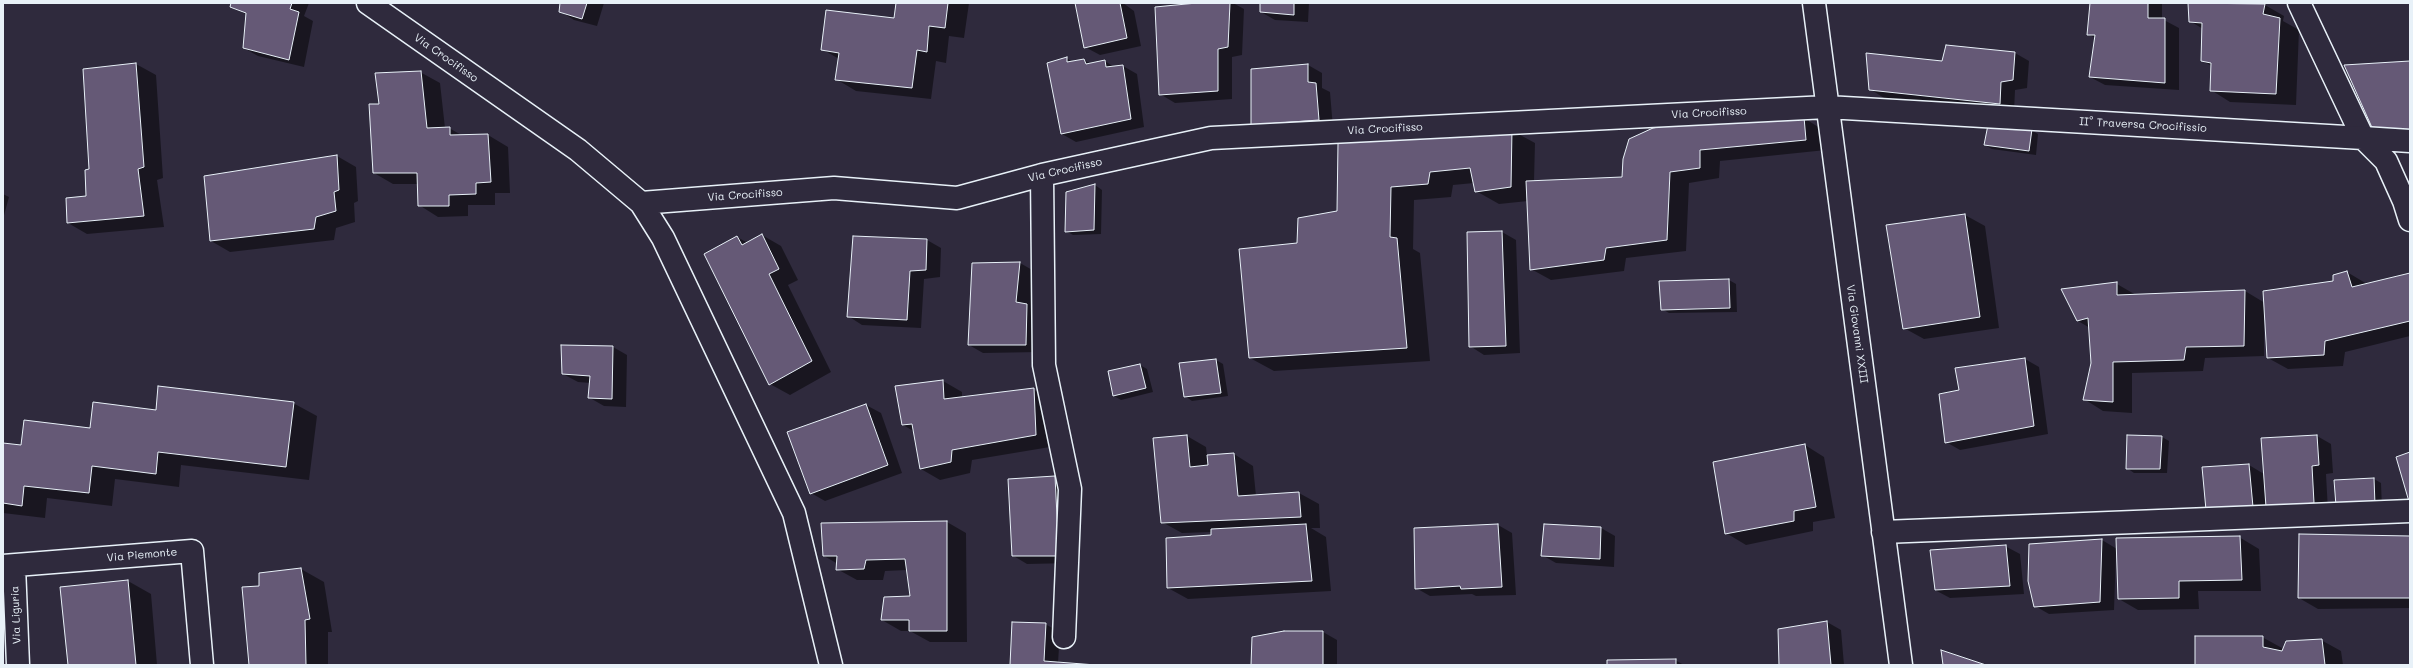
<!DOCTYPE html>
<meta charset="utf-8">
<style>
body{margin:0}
#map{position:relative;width:2413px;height:668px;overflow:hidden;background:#2f2a3d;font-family:Mali,sans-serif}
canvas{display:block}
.frame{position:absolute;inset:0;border:4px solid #e8f1f8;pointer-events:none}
</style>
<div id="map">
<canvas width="2413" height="668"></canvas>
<div class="frame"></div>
</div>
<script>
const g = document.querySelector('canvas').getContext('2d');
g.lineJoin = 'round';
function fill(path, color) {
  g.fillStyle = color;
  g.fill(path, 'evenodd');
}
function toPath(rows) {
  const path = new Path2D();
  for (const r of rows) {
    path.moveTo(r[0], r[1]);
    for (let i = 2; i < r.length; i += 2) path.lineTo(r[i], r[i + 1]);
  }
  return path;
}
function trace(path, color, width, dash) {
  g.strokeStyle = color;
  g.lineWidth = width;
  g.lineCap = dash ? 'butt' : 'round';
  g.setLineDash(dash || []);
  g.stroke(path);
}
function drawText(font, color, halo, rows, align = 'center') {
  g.font = font + ' Mali,sans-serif';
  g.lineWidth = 3;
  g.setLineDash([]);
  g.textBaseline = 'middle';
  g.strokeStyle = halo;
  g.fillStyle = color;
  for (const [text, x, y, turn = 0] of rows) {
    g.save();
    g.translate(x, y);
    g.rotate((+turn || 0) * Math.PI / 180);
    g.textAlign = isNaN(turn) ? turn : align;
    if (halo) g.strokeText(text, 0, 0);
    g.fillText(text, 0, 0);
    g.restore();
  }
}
fill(toPath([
 [232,3,309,3,304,16,313,21,304,67,258,56,244,48,247,15,231,6],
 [561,3,604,3,597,26,574,20,560,11],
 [897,3,969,3,964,38,949,36,946,63,936,61,931,99,856,91,836,79,839,59,822,49,895,19],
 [1076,3,1123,3,1134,11,1141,46,1100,55,1085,47],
 [1210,3,1233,3,1244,9,1242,55,1232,57,1232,99,1175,103,1160,94],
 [1261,3,1309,3,1308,22,1275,20,1261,12],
 [2091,3,2162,3,2162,19,2179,28,2179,90,2105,85,2090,77,2095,38,2088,34],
 [2189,3,2265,5,2284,16,2283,21,2299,30,2296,105,2230,102,2211,90,2212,66,2202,61,2203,29,2190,21],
 [1946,46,2015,53,2029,61,2027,88,2015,90,2014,112,1884,98,1870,89,1942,62],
 [1066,58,1073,62,1084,60,1091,64,1105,61,1114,67,1123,66,1137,74,1144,127,1076,142,1062,134],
 [136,64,156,75,163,178,157,180,164,227,87,234,68,223,87,197,91,170,84,69],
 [1308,65,1322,73,1322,88,1330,92,1333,128,1267,132,1252,124],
 [420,72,440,83,445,128,449,128,463,136,488,135,508,147,510,193,495,193,495,205,468,205,468,216,438,217,419,205,418,184,393,184,374,173,380,105],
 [1804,118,1823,130,1826,150,1720,161,1719,178,1689,183,1686,251,1626,258,1624,271,1551,280,1531,269,1528,201,1499,204,1476,191,1474,183,1453,185,1451,197,1414,200,1413,249,1420,253,1430,361,1274,371,1250,358,1298,244,1338,212,1339,144,1511,130,1535,143,1534,181,1623,178,1624,159],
 [2031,130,2038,134,2036,155,1992,149,1985,145],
 [337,156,356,167,358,201,354,203,355,222,336,228,334,240,230,252,211,241],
 [1095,185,1102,190,1101,234,1073,235,1066,231,1067,193],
 [3,194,9,197,3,219],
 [1965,215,1985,226,1999,328,1924,339,1904,328,1887,226],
 [1502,232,1516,240,1520,353,1484,355,1470,346],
 [762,235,781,246,798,280,788,285,831,372,790,395,770,384,737,237,748,243],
 [927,240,941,248,940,277,924,279,921,328,862,325,848,316],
 [1020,263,1034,271,1031,307,1041,313,1040,352,983,353,969,345],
 [2347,272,2367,284,2410,274,2410,336,2345,352,2343,366,2288,369,2268,358,2264,314,2264,356,2205,358,2203,371,2132,373,2132,413,2103,411,2084,399,2092,363,2090,328,2078,321,2117,284,2136,295,2245,291,2265,303,2334,282],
 [1729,280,1736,284,1737,312,1669,313,1662,309,1660,282],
 [562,346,613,347,627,355,626,407,604,406,590,398,591,383,578,382,563,374],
 [2025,359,2039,367,2048,434,1960,450,1946,442,1960,391],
 [1216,360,1223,364,1228,396,1192,401,1185,396,1180,364],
 [1140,365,1147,369,1153,392,1121,400,1114,396],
 [943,381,962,392,962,398,1033,389,1053,401,1056,446,972,460,970,473,940,480,921,469,915,432,903,425],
 [293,403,317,416,309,480,181,465,179,487,115,479,112,506,47,498,45,518,3,513,3,444,21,446,157,411],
 [866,405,881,413,902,473,825,501,811,493,789,433],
 [1187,436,1206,447,1207,456,1234,454,1253,466,1256,496,1299,493,1319,504,1320,528,1311,528,1326,537,1331,591,1188,599,1168,588,1212,536,1212,532,1182,533,1162,522],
 [2317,436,2331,444,2333,473,2326,474,2328,511,2221,517,2249,465,2264,474],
 [2162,437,2169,441,2167,473,2134,473,2127,468],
 [1805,445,1824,457,1835,518,1813,522,1813,531,1746,545,1726,533],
 [1055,477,1069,485,1073,563,1027,564,1012,555],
 [2374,479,2381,483,2382,509,2335,481],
 [947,522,966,533,967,642,930,642,910,631,901,631,882,620,912,597,907,570,885,571,883,580,857,580,837,569,838,564,824,556],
 [1498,525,1512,533,1516,595,1476,596,1472,594,1430,596,1416,588],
 [1601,528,1615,536,1614,567,1556,563,1542,555],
 [2239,537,2259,549,2261,591,2198,591,2199,609,2138,610,2119,599,2117,551,2116,551,2114,610,2049,614,2035,606,2102,540,2117,549],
 [2410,537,2410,608,2318,609,2299,598],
 [2005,546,2020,554,2024,594,1950,598,1935,590],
 [301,569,324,582,332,632,328,632,328,665,250,665,260,587],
 [128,581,151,594,157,665,69,665],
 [1827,622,1841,630,1844,665,1780,665],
 [1045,624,1060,632,1058,663,1097,665,1011,665],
 [1323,632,1337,640,1337,665,1252,665],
 [2262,637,2282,648,2282,653,2321,640,2341,651,2343,665,2196,665],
 [1675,660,1684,665,1608,665]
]), '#0007');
const building = toPath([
 [231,3,292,3,290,9,299,12,289,60,243,48,246,13,230,7,231,3],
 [560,3,587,3,582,19,559,12,560,3],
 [896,3,948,3,945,28,929,26,927,52,917,50,912,88,835,80,839,53,821,50,826,10,894,18,896,3],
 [1075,3,1120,3,1127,38,1084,48,1075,3],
 [1197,3,1230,3,1228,47,1218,49,1218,91,1159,95,1155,7,1197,3],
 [1260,3,1294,3,1294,15,1260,12,1260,3],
 [2090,3,2148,3,2148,18,2165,18,2165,83,2089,77,2095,35,2087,35,2090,3],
 [2188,3,2265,4,2263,14,2280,18,2276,94,2210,91,2211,63,2201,61,2202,23,2189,22,2188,3],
 [1946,45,2015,52,2013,80,2001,82,2000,104,1869,90,1866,53,1942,61,1946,45],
 [1067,57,1067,62,1084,59,1086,64,1105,60,1106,67,1123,65,1131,119,1061,134,1047,63,1067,57],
 [2410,61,2410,134,2374,132,2344,65,2410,61],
 [136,63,144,167,138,169,144,216,67,223,66,198,86,196,85,170,89,169,83,69,136,63],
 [1308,64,1308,82,1316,83,1319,120,1251,125,1251,69,1308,64],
 [421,71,427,128,450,127,450,135,488,134,491,182,476,183,476,194,449,195,449,206,418,206,417,173,373,173,369,104,379,104,375,73,421,71],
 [1804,117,1806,140,1700,150,1700,168,1670,172,1667,240,1606,248,1604,260,1530,270,1526,181,1622,177,1623,159,1629,139,1653,128,1676,124,1804,117],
 [1988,125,2032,129,2029,151,1984,145,1988,125],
 [1512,129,1511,187,1475,192,1470,168,1430,172,1428,184,1391,187,1390,237,1397,238,1407,348,1249,358,1239,249,1297,243,1298,218,1337,211,1338,143,1512,129],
 [337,155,339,190,334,192,336,211,316,217,314,229,210,241,204,176,337,155],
 [1095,184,1094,230,1065,232,1066,192,1095,184],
 [1965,214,1980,317,1903,329,1886,225,1965,214],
 [1502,231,1506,346,1469,347,1467,232,1502,231],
 [762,234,779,269,769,274,812,361,769,385,704,254,737,236,742,245,762,234],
 [853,236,927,239,926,270,910,271,907,320,847,317,853,236],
 [1020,262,1016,302,1027,304,1026,345,968,345,972,263,1020,262],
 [2347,271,2352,287,2410,273,2410,321,2325,341,2324,355,2267,358,2263,291,2333,281,2333,275,2347,271],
 [1729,279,1730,308,1661,310,1659,281,1729,279],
 [2117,282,2117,295,2245,290,2244,346,2186,347,2184,360,2113,362,2113,402,2083,400,2091,363,2088,318,2077,321,2061,289,2117,282],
 [561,345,613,346,612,399,588,398,590,376,562,374,561,345],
 [2025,358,2034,426,1945,443,1939,394,1959,390,1955,368,2025,358],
 [1216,359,1221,393,1184,397,1179,363,1216,359],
 [1140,364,1146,388,1113,396,1108,371,1140,364],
 [943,380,944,399,1034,388,1036,435,952,450,951,462,920,469,912,424,902,425,895,386,943,380],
 [158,386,294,402,286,467,158,452,156,474,92,466,89,493,24,486,22,506,3,503,3,443,21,445,24,420,90,428,93,402,156,410,158,386],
 [866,404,888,465,810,494,787,432,866,404],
 [1187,435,1190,467,1208,465,1207,455,1234,453,1238,496,1299,492,1301,517,1161,523,1153,438,1187,435],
 [2127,435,2162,436,2160,469,2126,469,2127,435],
 [2317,435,2319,465,2312,466,2314,503,2266,507,2261,438,2317,435],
 [1805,444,1816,507,1794,511,1794,521,1725,534,1713,462,1805,444],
 [2410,452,2410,505,2396,457,2410,452],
 [2249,464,2253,507,2206,510,2202,467,2249,464],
 [1055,476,1059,556,1012,556,1008,479,1055,476],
 [2374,478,2375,505,2336,506,2334,480,2374,478],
 [947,521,947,631,909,631,909,620,881,620,884,597,910,596,905,559,866,560,864,569,836,570,837,556,823,556,821,523,947,521],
 [1306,524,1312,581,1167,588,1166,538,1211,535,1211,529,1306,524],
 [1498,524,1502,587,1461,589,1460,586,1415,589,1414,528,1498,524],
 [1544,524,1601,527,1600,559,1541,556,1544,524],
 [2299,534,2410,536,2410,598,2298,598,2299,534],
 [2240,536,2242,580,2179,581,2179,598,2118,599,2116,538,2240,536],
 [2102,539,2100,602,2034,607,2028,581,2029,544,2102,539],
 [2006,545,2010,586,1935,590,1930,550,2006,545],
 [301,568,310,619,305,620,306,665,249,665,242,587,259,586,259,573,301,568],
 [128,580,136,665,68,665,60,587,128,580],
 [1827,621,1831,665,1779,665,1778,629,1827,621],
 [1012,622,1046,623,1044,661,1096,665,1010,665,1012,622],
 [1284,631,1323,631,1323,665,1251,665,1252,637,1284,631],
 [2195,636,2263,636,2263,647,2282,651,2286,641,2322,639,2325,665,2195,665,2195,636],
 [1941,650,1986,665,1943,665,1941,650],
 [1676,659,1676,665,1607,665,1607,660,1676,659]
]);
fill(building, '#655976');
trace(building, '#e8f1f8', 1);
const service = toPath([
 [2299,3,2363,138]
]);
const minor = toPath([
 [368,3,578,150,641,203,834,188,957,198,1042,175,1211,138,1827,107,2363,138,2386,161,2404,201,2410,220],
 [1814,3,1901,665],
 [2363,138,2410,141],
 [1042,175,1044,365,1070,489,1064,637],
 [641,203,663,238,794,513,831,665],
 [1883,532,2410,511],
 [3,566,192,551,202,665],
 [14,566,18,665]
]);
trace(service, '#e8f1f8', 25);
trace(minor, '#e8f1f8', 25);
trace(service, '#2f2a3d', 22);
trace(minor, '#2f2a3d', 22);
drawText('11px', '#e8f1f8', '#2f2a3d', [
 ["Via Crocifisso",446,58,35],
 ["Via Crocifisso",1709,113,-3],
 ["II° Traversa Crocifissio",2143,125,3],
 ["Via Crocifisso",1385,129,-3],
 ["Via Crocifisso",1065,170,-13],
 ["Via Crocifisso",745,195,-4],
 ["Via Giovanni XXIII",1857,334,82],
 ["Via Piemonte",142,555,-5],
 ["Via Liguria",16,615,-92]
]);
</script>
